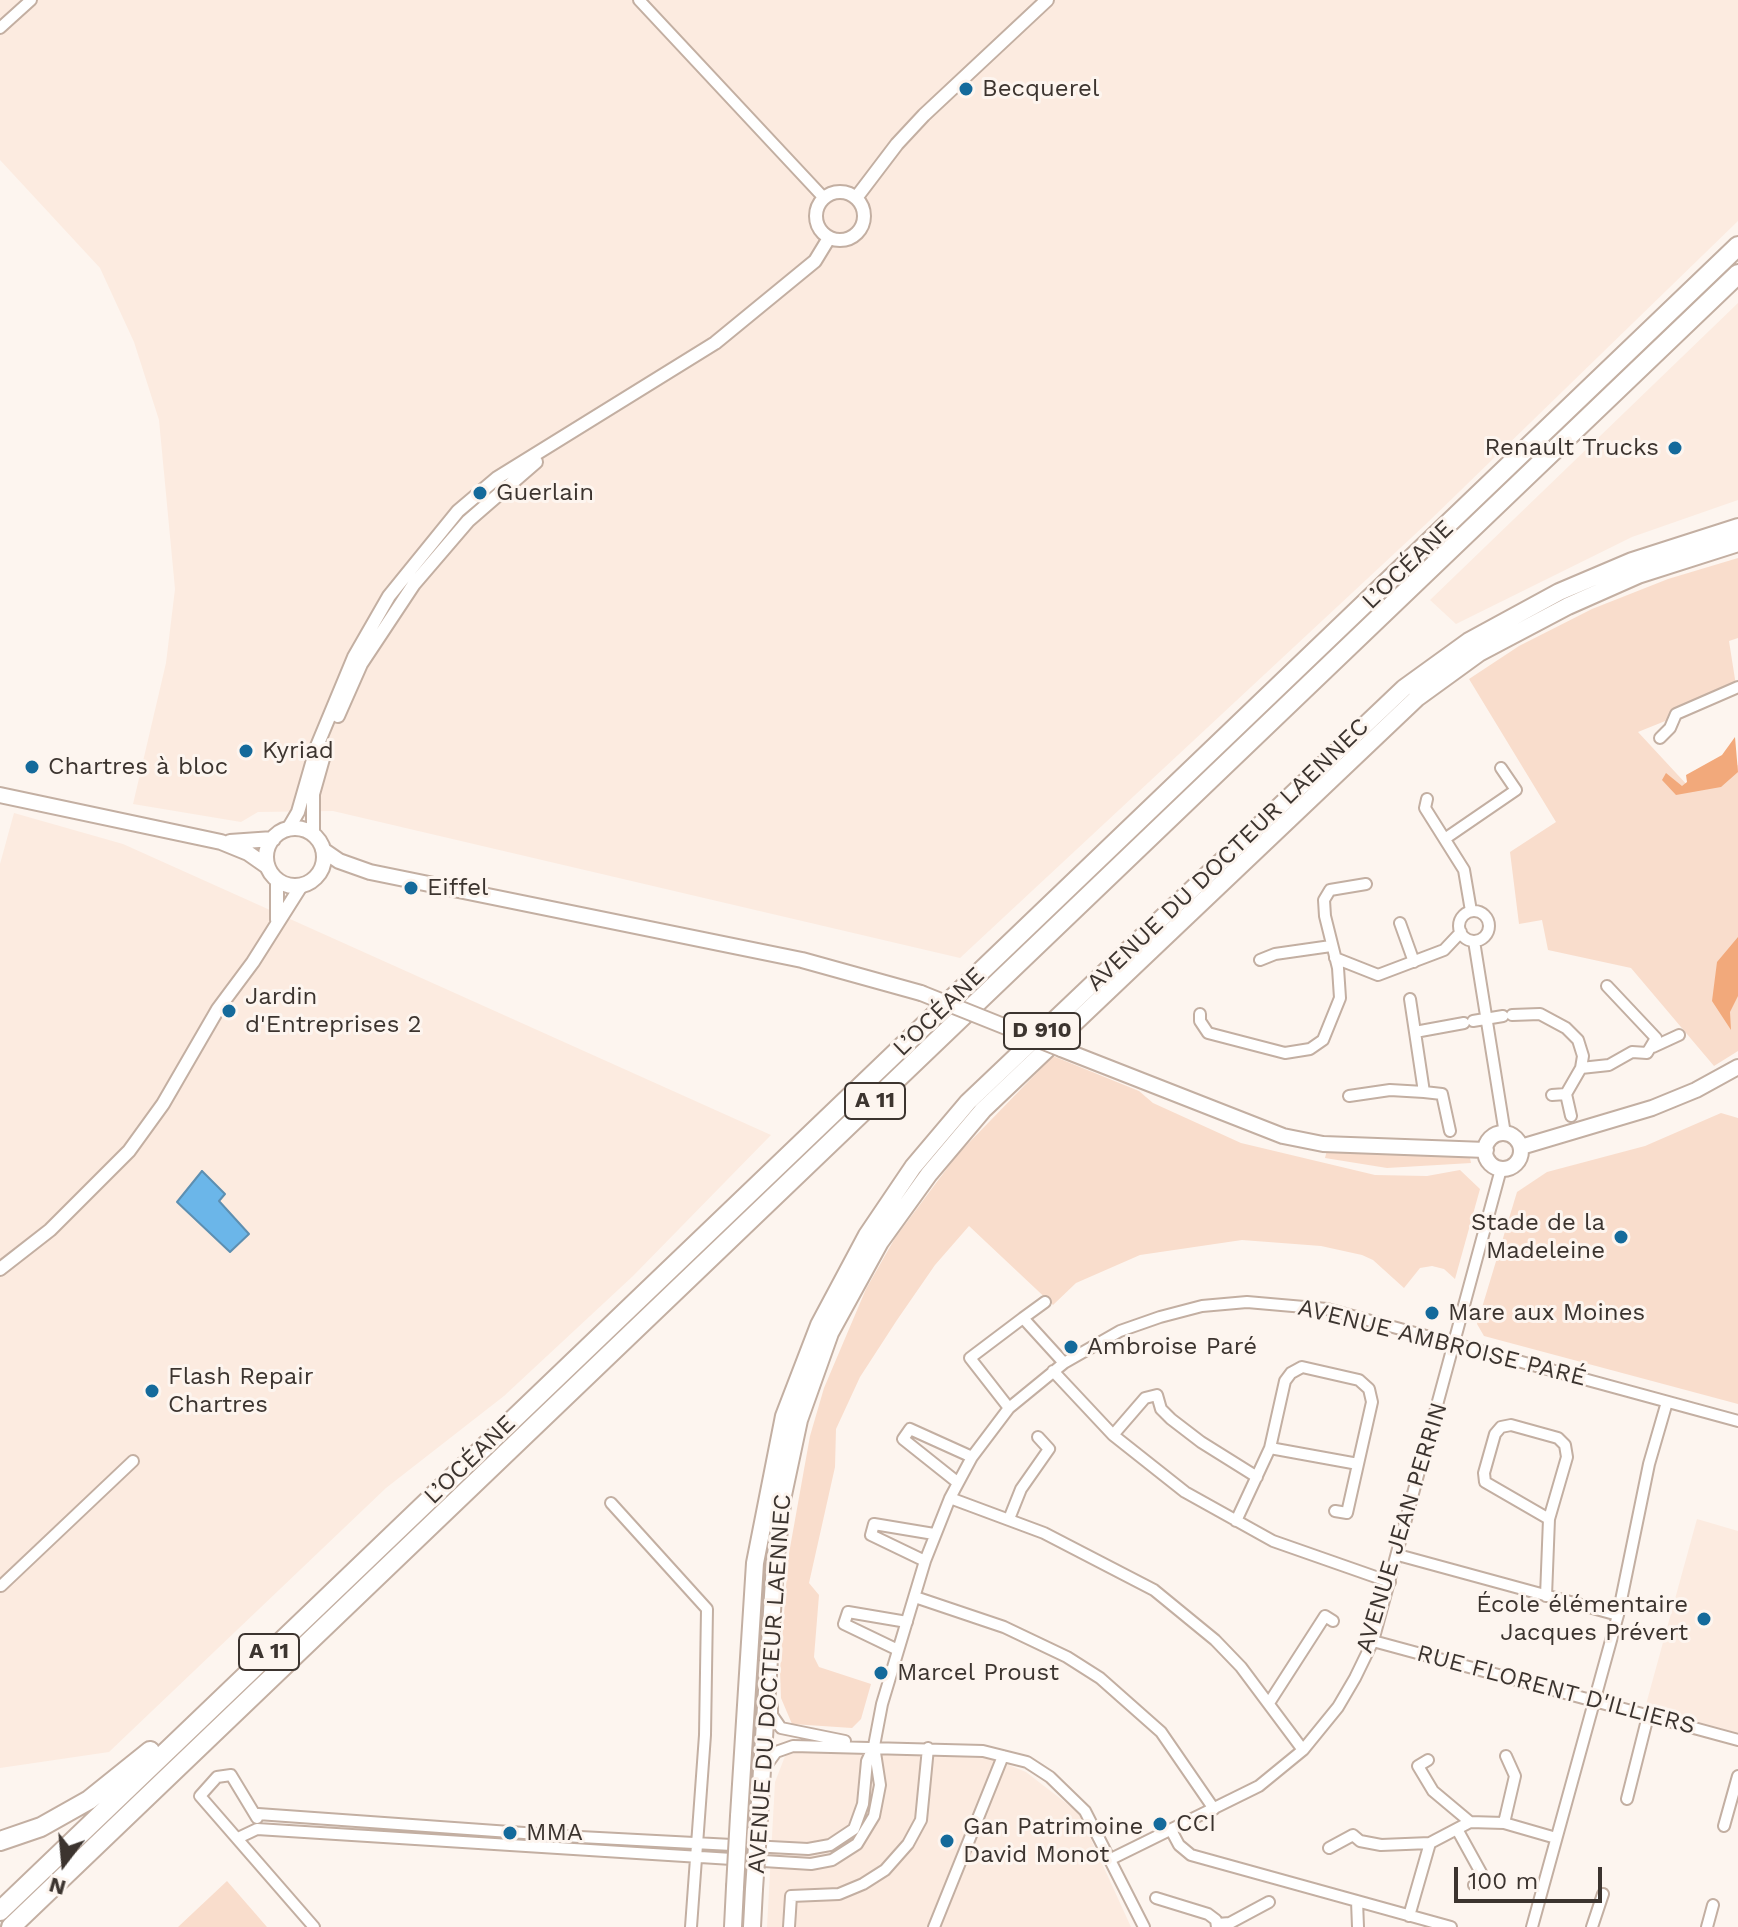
<!DOCTYPE html>
<meta charset="utf-8">
<style>
body{margin:0}
#map{position:relative;width:1738px;height:1927px;overflow:hidden;background:#fdf5ef;font-family:"Work Sans",sans-serif}
canvas{display:block}
.north{position:absolute;left:24px;top:1823px;width:80px;height:80px;-webkit-text-stroke:6px #fdf5ef;paint-order:stroke;rotate:196deg;font-size:22px;font-weight:700;line-height:32px;text-align:center;color:#3c342f}
.north::after{content:'';display:block;margin:auto;width:28px;height:36px;background:#3c342f;clip-path:polygon(50% 0,100% 100%,50% 72%,0 100%)}
.scale{position:absolute;left:1454px;top:1867px;width:148px;height:36px;box-sizing:border-box;border:4px solid #3c342f;border-top:0;padding-left:10px;font-size:24px;line-height:28px;white-space:nowrap;color:#3c342f;-webkit-text-stroke:6px #fdf5ef;paint-order:stroke}
</style>
<div id="map">
<canvas width="1738" height="1927"></canvas>
<div class="north">N</div>
<div class="scale">100 m</div>
</div>
<script>
const g = document.querySelector('canvas').getContext('2d');
g.lineJoin = 'round';
function fill(path, color) {
  g.fillStyle = color;
  g.fill(path, 'evenodd');
}
function toPath(rows) {
  const path = new Path2D();
  for (const r of rows) {
    if (r.length === 3) {
      path.moveTo(r[0] + r[2], r[1]);
      path.arc(r[0], r[1], r[2], 0, 2 * Math.PI);
      continue;
    }
    path.moveTo(r[0], r[1]);
    for (let i = 2; i < r.length; i += 2) path.lineTo(r[i], r[i + 1]);
  }
  return path;
}
function trace(path, color, width, dash) {
  g.strokeStyle = color;
  g.lineWidth = width;
  g.lineCap = dash ? 'butt' : 'round';
  g.setLineDash(dash || []);
  g.stroke(path);
}
function drawText(font, color, halo, rows, align = 'center') {
  g.font = font + ' "Work Sans",sans-serif';
  g.lineWidth = 6;
  g.setLineDash([]);
  g.textBaseline = 'middle';
  g.strokeStyle = halo;
  g.fillStyle = color;
  for (const [text, x, y, turn = 0] of rows) {
    g.save();
    g.translate(x, y);
    g.rotate((+turn || 0) * Math.PI / 180);
    g.textAlign = isNaN(turn) ? turn : align;
    if (halo) g.strokeText(text, 0, 0);
    g.fillText(text, 0, 0);
    g.restore();
  }
}
fill(toPath([
 [0,0,1738,0,1738,221,1425,525,960,958,333,811,258,812,241,822,133,804,166,663,175,589,159,420,134,342,100,268,0,160],
 [1738,303,1738,500,1632,537,1456,624,1430,600],
 [14,813,123,844,771,1135,633,1276,504,1396,386,1488,109,1752,0,1768,0,864],
 [1697,1519,1738,1531,1738,1733,1645,1708],
 [863,1750,994,1759,1026,1772,1079,1813,1131,1927,767,1927,775,1782,787,1751]
]), '#fcebe0');
fill(toPath([
 [1738,558,1738,638,1729,641,1737,692,1638,732,1689,787,1738,765,1738,1051,1714,1066,1631,968,1548,950,1542,920,1519,924,1510,852,1556,822,1469,679,1519,646,1592,609,1668,579],
 [1053,1056,1139,1091,1153,1103,1241,1143,1375,1175,1427,1176,1460,1170,1480,1189,1455,1279,1444,1269,1432,1266,1420,1268,1404,1288,1373,1260,1362,1255,1321,1246,1242,1240,1140,1255,1076,1283,1053,1305,969,1226,935,1265,897,1320,860,1377,836,1429,835,1467,809,1583,819,1595,814,1657,819,1667,871,1684,861,1719,852,1728,792,1724,781,1698,780,1671,788,1559,810,1436,824,1388,866,1289,895,1238,957,1155],
 [1721,1113,1738,1118,1738,1404,1484,1336,1477,1324,1517,1192,1547,1172,1645,1146],
 [1327,1150,1454,1155,1470,1158,1471,1163,1387,1168,1325,1158],
 [227,1881,267,1927,178,1927]
]), '#f9ddcc');
fill(toPath([
 [1735,737,1738,772,1721,787,1676,795,1662,780,1666,773,1682,786,1687,782,1686,775,1722,755],
 [1738,937,1738,996,1730,1012,1731,1030,1712,1001,1717,962]
]), '#f2a97b');
const water = toPath([
 [202,1171,225,1194,219,1201,249,1234,230,1252,177,1202,202,1171]
]);
fill(water, '#6bb6e9');
trace(water, '#5d8fb1', 2);
const minor = toPath([
 [639,0,824,198],
 [0,28,31,0],
 [1660,738,1670,728,1676,714,1738,687],
 [1427,799,1425,808,1464,870,1471,911],
 [1446,838,1516,790,1501,768],
 [1474,926,15],
 [1400,923,1414,962],
 [1474,941,1505,1134],
 [1335,958,1378,975,1444,950,1461,932],
 [1260,960,1275,954,1331,946],
 [1200,1014,1200,1021,1208,1033,1285,1053,1310,1049,1323,1040,1340,998,1338,968,1325,916,1324,900,1330,890,1366,884],
 [1512,1015,1540,1014,1566,1028,1578,1040,1583,1056,1581,1068,1609,1065,1632,1052,1647,1053,1656,1038,1607,986],
 [1473,1021,1503,1016],
 [1415,1032,1464,1023],
 [1653,1047,1679,1035],
 [1424,1092,1442,1094,1450,1131],
 [1566,1094,1571,1116],
 [1552,1095,1566,1094,1581,1068],
 [1349,1096,1390,1090,1424,1092,1410,999],
 [1023,1318,1045,1302],
 [1053,1371,1113,1435,1185,1492,1273,1541,1390,1582],
 [1009,1408,970,1358,1023,1318,1064,1363],
 [1113,1435,1145,1398,1157,1395,1161,1409,1171,1419,1201,1442,1257,1477],
 [1270,1448,1358,1464],
 [957,1482,903,1439,910,1429,972,1457],
 [950,1498,1044,1533,1154,1590,1215,1640,1241,1667,1303,1750],
 [611,1503,707,1609,705,1735,691,1927],
 [1009,1519,1021,1489,1049,1449,1038,1437],
 [1236,1521,1270,1448,1285,1381,1291,1373,1302,1367,1359,1380,1369,1389,1372,1402,1347,1513,1335,1511],
 [1398,1555,1618,1615],
 [925,1561,871,1535,874,1524,934,1534],
 [1,1586,133,1461],
 [1546,1596,1549,1519,1567,1457,1565,1445,1558,1438,1511,1425,1501,1427,1495,1434,1484,1473,1485,1482,1549,1519],
 [915,1597,1004,1627,1067,1657,1100,1678,1161,1732,1214,1809],
 [1373,1641,1738,1740],
 [898,1650,844,1624,848,1612,907,1622],
 [1269,1703,1325,1616,1333,1621],
 [772,1704,772,1715,781,1728,845,1741],
 [1428,1760,1418,1766,1433,1791,1470,1822],
 [763,1770,776,1752,793,1746,983,1751,1027,1762,1050,1777,1085,1811,1144,1927],
 [1627,1799,1648,1716],
 [258,1814,580,1837,808,1849,830,1845,854,1829,863,1804,867,1761,874,1746,882,1704,925,1561,950,1498,972,1457,1009,1408,1064,1363,1120,1331,1160,1317,1202,1306,1247,1302,1327,1309,1738,1421],
 [257,1818,231,1775,217,1777,200,1796,314,1927],
 [1504,1823,1515,1776,1506,1756],
 [1724,1826,1738,1776],
 [1171,1830,1179,1845,1191,1855,1451,1927],
 [1458,1831,1485,1880,1474,1885],
 [238,1838,257,1829,811,1864,832,1860,857,1844,874,1816,880,1785,874,1746],
 [1329,1848,1353,1835,1360,1841,1381,1845,1430,1843],
 [1111,1859,1259,1786,1303,1750,1338,1707,1355,1678,1373,1641,1501,1169],
 [1156,1898,1208,1914,1216,1920,1217,1927],
 [1357,1901,1358,1927],
 [1409,1916,1430,1843,1470,1822,1504,1823,1556,1838],
 [1217,1924,1230,1923,1269,1902],
 [789,1927,791,1896,839,1894,863,1884,885,1870,908,1844,921,1820,928,1748],
 [934,1927,1003,1756],
 [1532,1927,1618,1615,1649,1464,1667,1402],
 [1592,1927,1603,1894],
 [1707,1927,1713,1905]
]);
const tertiary = toPath([
 [840,216,24],
 [856,198,897,144,924,115,1047,0],
 [338,716,361,664,414,584,468,521,536,462],
 [288,829,298,812,317,746,354,657,389,596,458,511,497,478,715,343,815,261,829,238],
 [313,835,313,794,326,748],
 [277,920,277,880],
 [0,1269,50,1230,129,1151,163,1104,218,1009,253,962,301,886]
]);
const secondary = toPath([
 [0,795,221,842,248,853,268,867],
 [295,857,29],
 [230,842,273,839],
 [323,850,339,861,370,872,802,960,921,993],
 [1061,1049,1283,1136,1323,1144,1486,1150],
 [1503,1151,18],
 [1521,1147,1652,1108,1696,1090,1738,1067]
]);
const primary = toPath([
 [739,1816,755,1563,784,1416,819,1325,867,1235,913,1167,968,1102,1404,688,1469,641,1559,592,1632,561,1738,527],
 [759,1817,775,1564,783,1495,799,1420,830,1333,880,1242,929,1174,983,1110,1417,698,1479,653,1568,606,1638,575,1738,543],
 [733,1927,735,1887],
 [752,1927,754,1889]
]);
const motorway = toPath([
 [0,1841,41,1827,89,1800,150,1751],
 [0,1911,1738,246],
 [11,1927,1738,274]
]);
trace(minor, '#c3afa2', 14);
trace(tertiary, '#c3afa2', 16);
trace(secondary, '#c3afa2', 18);
trace(primary, '#c3afa2', 20);
trace(motorway, '#c3afa2', 22);
trace(minor, '#fff', 10);
trace(tertiary, '#fff', 12);
trace(secondary, '#fff', 14);
trace(primary, '#fff', 16);
trace(motorway, '#fff', 18);
const secondaryBridge = toPath([
 [921,993,1061,1049]
]);
const primaryBridge = toPath([
 [735,1887,739,1816],
 [754,1889,759,1817]
]);
trace(secondaryBridge, '#c3afa2', 18, []);
trace(primaryBridge, '#c3afa2', 20, []);
trace(secondaryBridge, '#fff', 14);
trace(primaryBridge, '#fff', 16);
for (const [x, y, r, color] of [
 [966,89,8,"#146a9b"],
 [1675,448,8,"#146a9b"],
 [480,493,8,"#146a9b"],
 [246,751,8,"#146a9b"],
 [32,767,8,"#146a9b"],
 [411,888,8,"#146a9b"],
 [229,1011,8,"#146a9b"],
 [1621,1237,8,"#146a9b"],
 [1432,1313,8,"#146a9b"],
 [1071,1347,8,"#146a9b"],
 [152,1391,8,"#146a9b"],
 [1704,1619,8,"#146a9b"],
 [881,1673,8,"#146a9b"],
 [1160,1824,8,"#146a9b"],
 [510,1833,8,"#146a9b"],
 [947,1841,8,"#146a9b"]
]) {
  const dot = new Path2D();
  dot.arc(x, y, r, 0, 2 * Math.PI);
  g.fillStyle = color;
  g.fill(dot);
  trace(dot, '#fdf5ef', 3);
}
for (const [x, y, w] of [
 [1042,1031,76],
 [875,1101,60],
 [269,1652,60]
]) {
  const box = new Path2D();
  box.roundRect(x - w / 2, y - 18, w, 36, 6);
  g.fillStyle = '#fdf5ef';
  g.fill(box);
  trace(box, '#3c342f', 2);
}
drawText('bold 22px', '#3c342f', null, [
 ["D 910",1042,1031],
 ["A 11",875,1101],
 ["A 11",269,1652]
]);
drawText('24px', '#3c342f', '#fdf5ef', [
 ["Becquerel",982,89],
 ["Renault Trucks",1659,448,"right"],
 ["Guerlain",496,493],
 ["Kyriad",262,751],
 ["Chartres à bloc",48,767],
 ["Eiffel",427,888],
 ["Jardin",245,997],
 ["d'Entreprises 2",245,1025],
 ["Stade de la",1605,1223,"right"],
 ["Madeleine",1605,1251,"right"],
 ["Mare aux Moines",1448,1313],
 ["Ambroise Paré",1087,1347],
 ["Flash Repair",168,1377],
 ["Chartres",168,1405],
 ["École élémentaire",1688,1605,"right"],
 ["Jacques Prévert",1688,1633,"right"],
 ["Marcel Proust",897,1673],
 ["CCI",1176,1824],
 ["Gan Patrimoine",963,1827],
 ["David Monot",963,1855],
 ["MMA",526,1833]
], 'left');
drawText('24px', '#3c342f', '#fdf5ef', [
 ["L’OCÉANE",1408,565,-44],
 ["AVENUE DU DOCTEUR LAENNEC",1228,855,-44],
 ["L’OCÉANE",939,1012,-44],
 ["AVENUE AMBROISE PARÉ",1442,1343,14],
 ["L’OCÉANE",470,1460,-44],
 ["AVENUE JEAN PERRIN",1402,1528,-73],
 ["AVENUE DU DOCTEUR LAENNEC",770,1684,-86],
 ["RUE FLORENT D'ILLIERS",1556,1690,15]
]);
</script>
